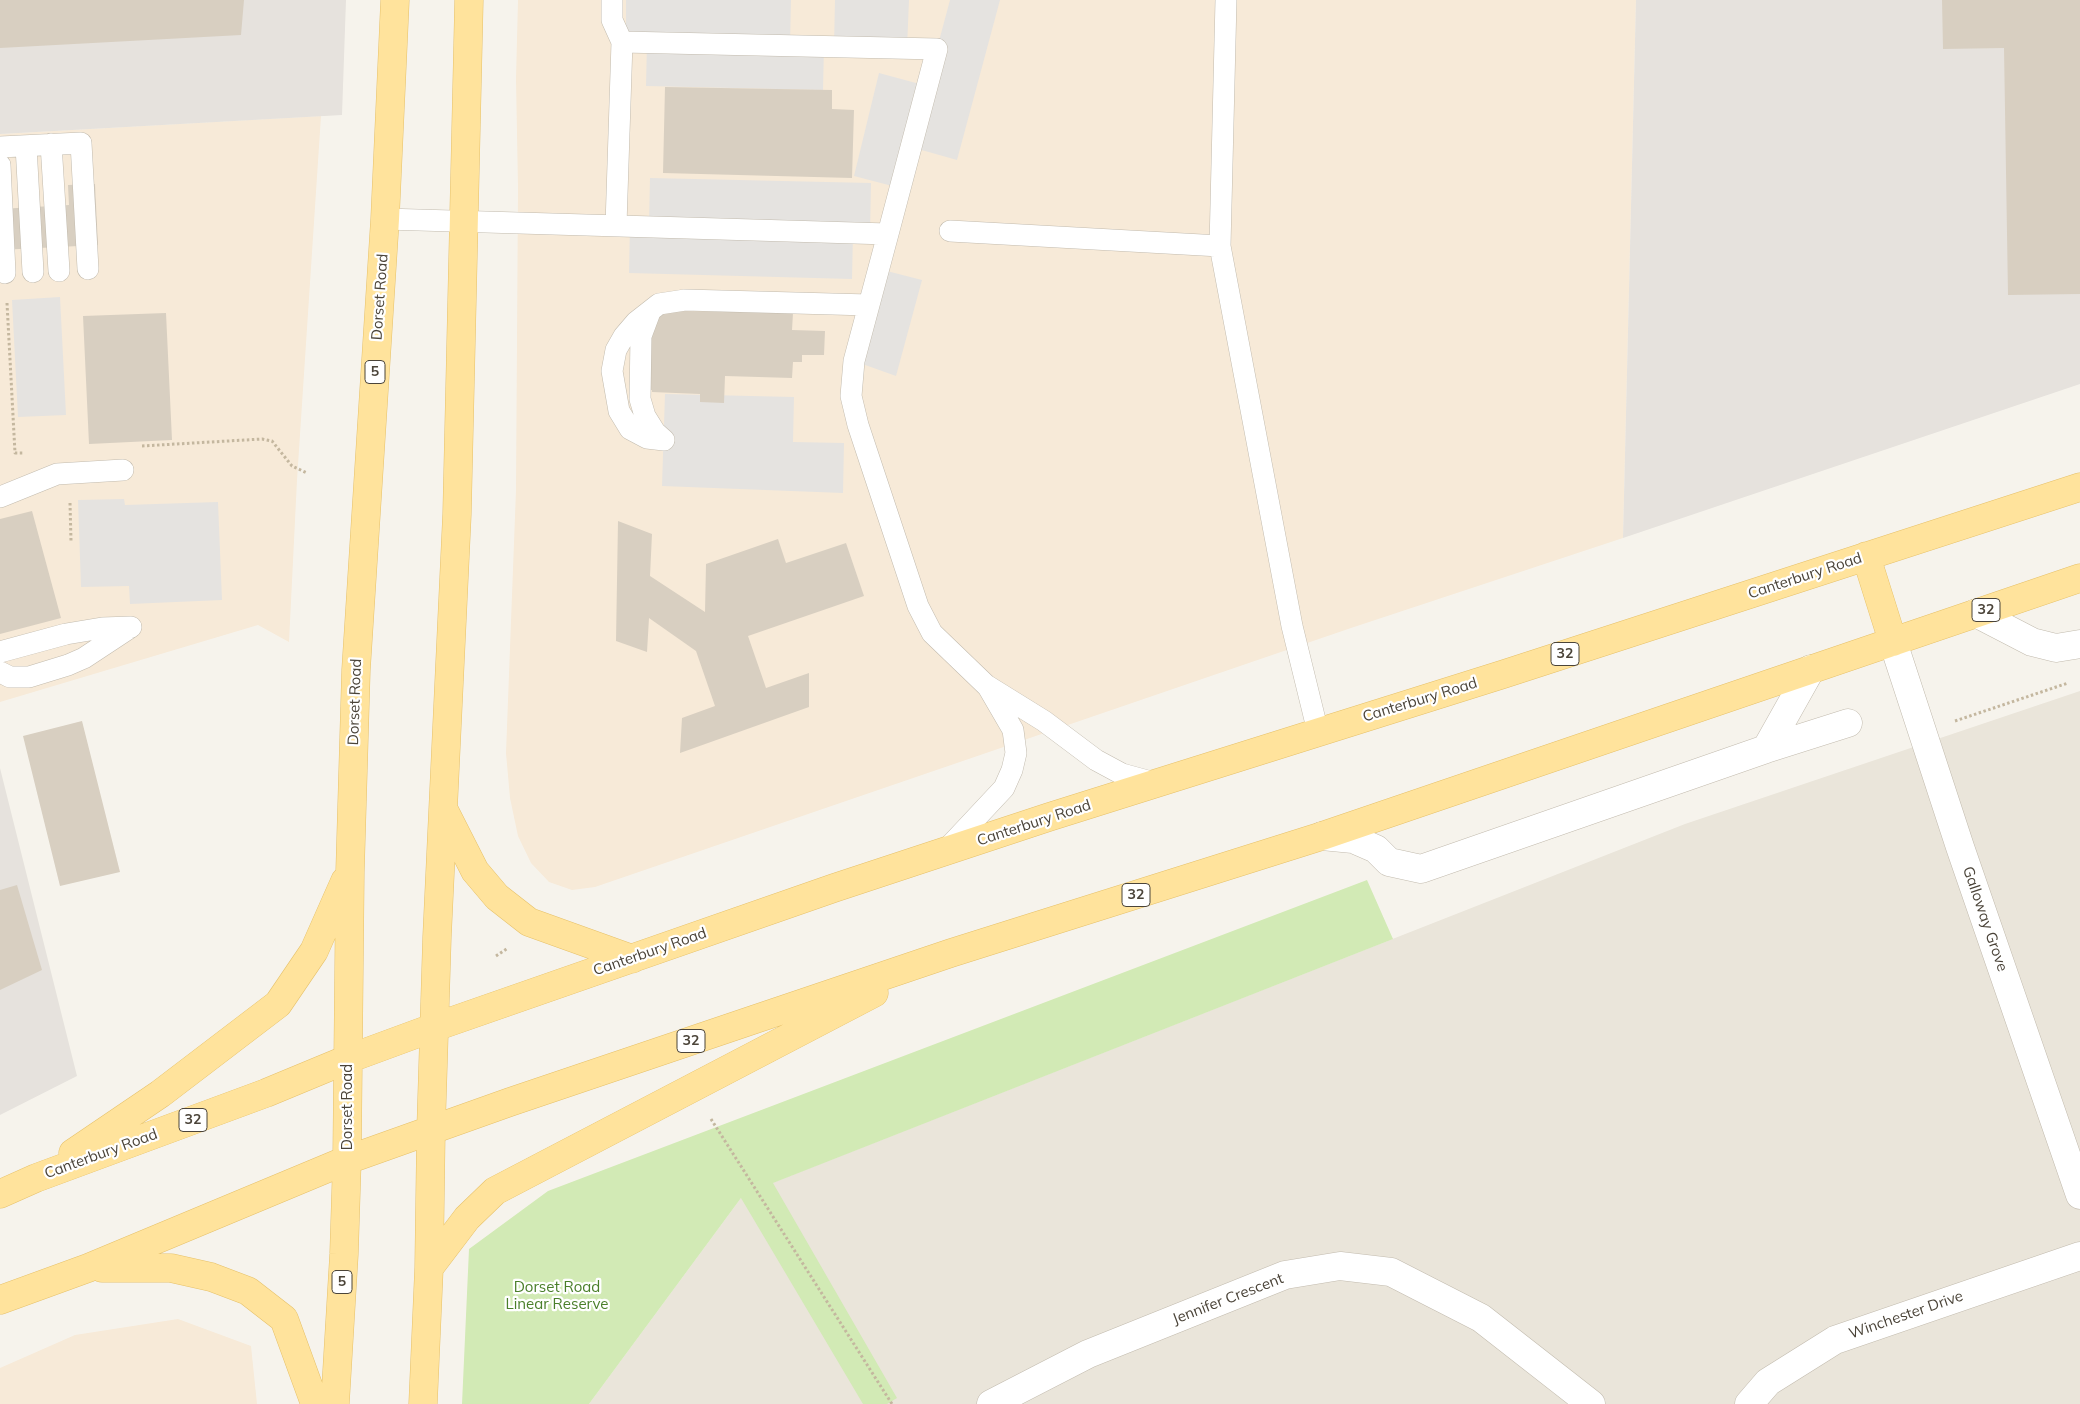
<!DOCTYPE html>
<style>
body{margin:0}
canvas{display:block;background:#f6f3ec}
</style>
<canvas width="2080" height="1404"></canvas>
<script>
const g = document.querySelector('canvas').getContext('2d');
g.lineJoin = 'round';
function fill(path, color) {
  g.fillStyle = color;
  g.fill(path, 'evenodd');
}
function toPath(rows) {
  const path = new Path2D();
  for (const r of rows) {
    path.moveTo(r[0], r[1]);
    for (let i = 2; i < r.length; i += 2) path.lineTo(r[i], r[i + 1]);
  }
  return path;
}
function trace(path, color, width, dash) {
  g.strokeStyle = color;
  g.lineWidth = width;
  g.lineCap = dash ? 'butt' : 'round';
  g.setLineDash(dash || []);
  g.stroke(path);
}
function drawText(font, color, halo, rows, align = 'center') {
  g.font = font + ' Mulish,sans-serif';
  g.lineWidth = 4.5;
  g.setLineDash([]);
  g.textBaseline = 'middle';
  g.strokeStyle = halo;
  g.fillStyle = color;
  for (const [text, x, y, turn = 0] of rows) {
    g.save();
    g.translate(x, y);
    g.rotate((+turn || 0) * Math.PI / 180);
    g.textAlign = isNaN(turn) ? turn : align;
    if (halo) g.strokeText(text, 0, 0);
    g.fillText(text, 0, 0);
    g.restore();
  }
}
fill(toPath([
 [2080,691,2080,1404,589,1404,741,1198,772,1183,1685,824]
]), '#eae5da');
fill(toPath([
 [518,0,1636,0,1623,538,1351,628,595,887,572,890,549,882,531,863,518,836,510,798,506,753,516,490,518,188,516,79],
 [321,116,297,480,289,642,258,625,0,702,0,134],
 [178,1319,251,1346,257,1404,0,1404,0,1368,75,1335]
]), '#f7ead8');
fill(toPath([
 [0,0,346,0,342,115,0,134],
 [1636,0,2080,0,2080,384,1623,538],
 [0,768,77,1076,0,1115]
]), '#e6e2dd');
fill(toPath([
 [1367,880,1393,939,773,1183,897,1398,887,1404,863,1404,741,1198,589,1404,462,1404,469,1249,548,1191]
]), '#d2eab5');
fill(toPath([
 [626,0,791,0,790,45,824,46,823,90,646,86,647,42,626,42],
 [835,0,909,0,907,48,834,46],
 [950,0,1000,0,957,160,911,147,900,188,854,176,879,73,927,86],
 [650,178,871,183,870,233,853,233,852,279,629,273,630,225,649,225],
 [879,269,922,280,896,376,854,361],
 [60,297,66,415,18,417,12,300],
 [665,394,794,397,793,442,844,443,843,493,662,486],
 [124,499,125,505,218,502,222,600,130,604,129,586,81,587,78,500]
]), '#e5e3e0');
fill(toPath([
 [0,0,244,0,241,35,0,48],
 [1942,0,2080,0,2080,294,2008,295,2004,48,1943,49],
 [665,87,832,90,832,109,854,110,852,178,663,173],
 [95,184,98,245,0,250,0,209,69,205,68,185],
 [677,311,793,313,792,330,825,331,824,355,802,355,802,362,793,362,792,378,725,376,724,403,700,402,700,394,652,392,652,390,642,390,644,318],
 [166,313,172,440,89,444,83,316],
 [32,511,61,618,0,634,0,519],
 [618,521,652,534,650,576,705,612,706,564,778,539,786,563,846,543,864,596,748,636,766,688,809,673,809,707,680,753,682,718,715,706,696,651,649,618,647,652,616,641],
 [82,721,120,872,60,886,23,736],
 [17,885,42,970,0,990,0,890]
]), '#d8cfc1');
const lane = toPath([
 [612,0,612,20,622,42,616,225],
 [1226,0,1220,246,1292,626,1318,732],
 [622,42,937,49,888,234],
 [51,144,59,271],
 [26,146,33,272],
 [0,147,81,143,88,269],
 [0,165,5,273],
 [385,219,888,234,854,361,851,396,858,425,918,606,932,633,986,685,1044,721,1096,760,1122,774,1155,783],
 [950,231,1220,246],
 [650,312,641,336,640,399,645,416,655,432,664,440],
 [664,440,647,438,630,429,619,411,612,371,616,350,624,336,636,322,659,304,685,300,869,305],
 [0,497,57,474,123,470],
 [0,652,66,634,102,628,131,627],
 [0,672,10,677,29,677,68,665,84,658,131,627],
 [945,851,1004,788,1012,770,1016,753,1013,730,988,687]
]);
const street = toPath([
 [1976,613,2032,642,2056,648,2080,644],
 [1893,642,1960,847,2080,1195],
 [1766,749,1848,723],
 [1322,836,1353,839,1376,849,1389,862,1421,869,1766,749,1811,669],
 [991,1404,1088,1354,1285,1275,1340,1266,1391,1272,1481,1318,1591,1404],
 [1749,1404,1768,1382,1835,1340,2080,1256]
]);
const primary = toPath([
 [1866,556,1893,642],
 [445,812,475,871,497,897,529,922,632,959],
 [73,1153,160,1094,278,1004,314,951,345,881],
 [0,1194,36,1178,266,1093,348,1059,435,1027,834,888,1049,817,1504,674,2080,487],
 [102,1268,171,1268,211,1277,248,1291,284,1319,315,1404],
 [429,1268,467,1218,495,1191,874,993],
 [0,1300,88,1268,347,1160,510,1102,951,953,1322,836,2080,578],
 [335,1404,344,1254,347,1160,350,872,356,670,385,219,395,0],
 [423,1404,429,1268,431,1130,437,937,457,514,469,0]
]);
trace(lane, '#c2bbae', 22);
trace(street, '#c2bbae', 29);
trace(primary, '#e6c16a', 29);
trace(toPath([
 [7,303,15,453,23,453],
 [142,446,262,439,272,441,292,466,307,473],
 [70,503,71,541],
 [1955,721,2068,683],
 [496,956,508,948],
 [711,1119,892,1404]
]), '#c4b79f', 3, [2.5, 2.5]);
trace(lane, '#fff', 21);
trace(street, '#fff', 28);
trace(primary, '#ffe39c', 28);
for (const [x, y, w] of [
 [375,372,20],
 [1986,610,28],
 [1565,654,28],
 [1136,895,28],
 [691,1041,28],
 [193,1120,28],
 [342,1282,20]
]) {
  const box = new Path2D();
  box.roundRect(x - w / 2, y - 11.5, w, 23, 4);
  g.fillStyle = '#fff';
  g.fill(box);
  trace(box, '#4b4439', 1);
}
drawText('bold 14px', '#4b4439', null, [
 ["5",375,372],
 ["32",1986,610],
 ["32",1565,654],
 ["32",1136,895],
 ["32",691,1041],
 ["32",193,1120],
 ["5",342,1282]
]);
drawText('15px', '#4b4439', '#fff', [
 ["Dorset Road",380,297,-86],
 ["Canterbury Road",1805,576,-18],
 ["Canterbury Road",1420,700,-17],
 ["Dorset Road",355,702,-88],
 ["Canterbury Road",1034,823,-18],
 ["Galloway Grove",1985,919,71],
 ["Canterbury Road",650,952,-19],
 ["Dorset Road",347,1107,-90],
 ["Canterbury Road",101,1154,-20],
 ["Jennifer Crescent",1228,1299,-21],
 ["Winchester Drive",1906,1315,-19]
]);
drawText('15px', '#4a7f2a', '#fff', [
 ["Dorset Road",557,1287],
 ["Linear Reserve",557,1304]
]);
</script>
